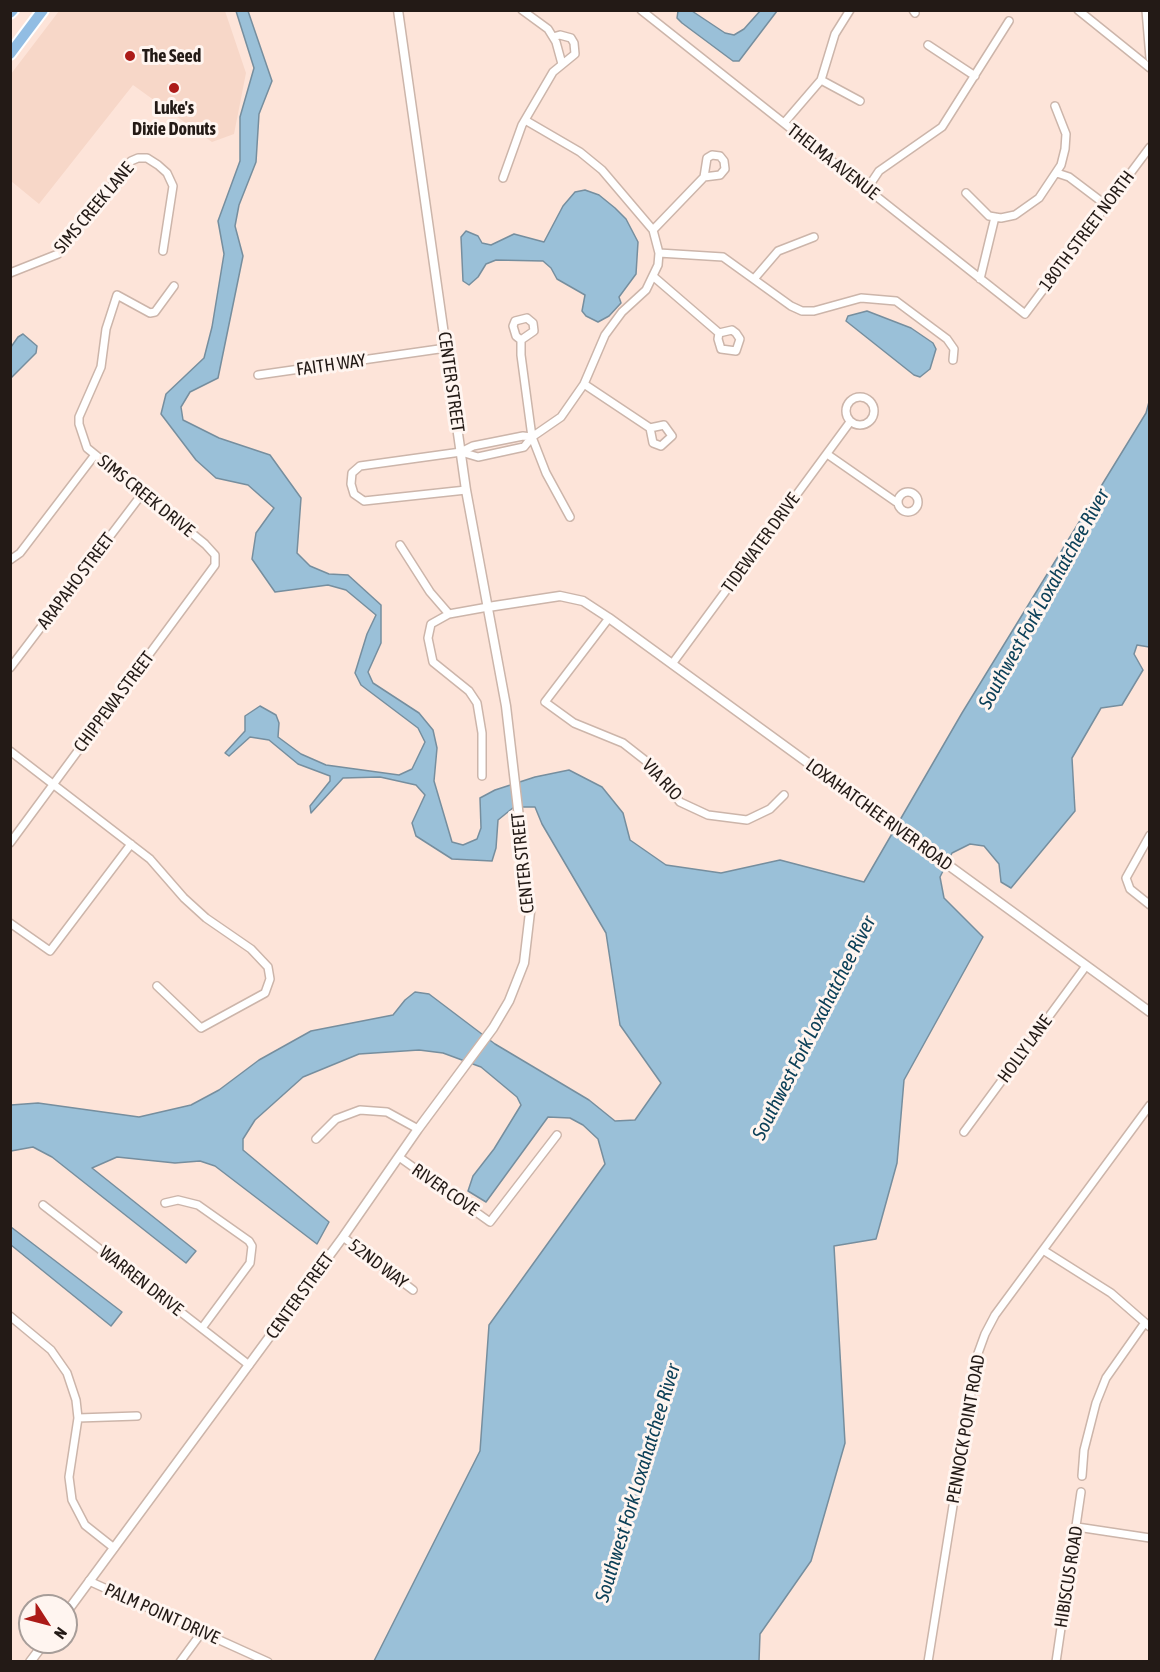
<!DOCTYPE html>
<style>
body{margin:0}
#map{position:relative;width:1160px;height:1672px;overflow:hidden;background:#fde4d9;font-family:"Asap Condensed",sans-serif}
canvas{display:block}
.frame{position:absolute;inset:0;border:12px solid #231a16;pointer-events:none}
.north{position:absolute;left:18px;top:1594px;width:60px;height:60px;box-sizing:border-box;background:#fff5f0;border:2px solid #a79d99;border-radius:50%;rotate:126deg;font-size:16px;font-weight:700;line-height:24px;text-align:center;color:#231a16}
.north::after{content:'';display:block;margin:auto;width:21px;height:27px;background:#ac1b18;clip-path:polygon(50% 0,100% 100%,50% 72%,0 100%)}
</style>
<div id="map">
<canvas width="1160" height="1672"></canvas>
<div class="frame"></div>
<div class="north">N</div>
</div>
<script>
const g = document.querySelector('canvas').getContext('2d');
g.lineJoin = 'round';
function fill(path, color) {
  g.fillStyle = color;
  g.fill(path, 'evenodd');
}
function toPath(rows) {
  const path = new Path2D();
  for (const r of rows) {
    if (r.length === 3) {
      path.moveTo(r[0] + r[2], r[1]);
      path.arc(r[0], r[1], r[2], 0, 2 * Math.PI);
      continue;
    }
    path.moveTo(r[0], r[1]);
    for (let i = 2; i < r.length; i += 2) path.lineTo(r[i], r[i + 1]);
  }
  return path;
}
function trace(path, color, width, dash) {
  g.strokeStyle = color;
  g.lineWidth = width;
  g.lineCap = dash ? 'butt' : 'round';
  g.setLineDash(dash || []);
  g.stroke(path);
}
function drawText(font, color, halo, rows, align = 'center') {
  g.font = font + ' "Asap Condensed",sans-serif';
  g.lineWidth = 6;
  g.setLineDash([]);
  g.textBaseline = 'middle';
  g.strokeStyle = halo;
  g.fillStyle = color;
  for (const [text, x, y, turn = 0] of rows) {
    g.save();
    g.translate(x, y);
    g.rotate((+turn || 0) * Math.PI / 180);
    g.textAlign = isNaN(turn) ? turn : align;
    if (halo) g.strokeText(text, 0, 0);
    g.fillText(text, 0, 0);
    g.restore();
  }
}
fill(toPath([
 [59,11,225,11,246,73,234,134,212,142,133,85,39,204,11,181,11,74]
]), '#f7d7c8');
const water = toPath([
 [236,11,248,11,272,81,259,114,256,162,239,205,235,226,243,256,218,378,190,392,181,407,183,420,219,438,270,455,301,498,297,553,310,566,329,574,348,575,381,605,381,643,368,672,373,683,419,713,433,730,437,748,434,781,452,842,463,845,477,839,481,828,480,798,495,790,535,777,569,770,602,787,623,813,630,840,666,865,721,873,780,860,864,882,962,713,1146,413,1149,402,1149,647,1137,645,1134,654,1143,670,1122,705,1101,708,1072,758,1075,811,1011,888,1001,882,999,864,984,846,970,844,952,853,940,877,944,898,983,937,904,1080,897,1163,876,1239,834,1246,845,1443,811,1561,760,1634,759,1661,374,1661,480,1451,489,1325,605,1164,598,1139,583,1125,570,1118,548,1117,486,1202,468,1191,473,1176,494,1149,521,1105,517,1097,481,1067,443,1053,419,1050,359,1054,303,1077,255,1120,243,1139,243,1150,329,1222,317,1244,215,1166,200,1161,175,1163,117,1157,92,1168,196,1251,186,1263,52,1157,33,1147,11,1151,11,1105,38,1103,139,1117,191,1105,219,1090,259,1060,311,1031,393,1015,405,1000,415,992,429,994,495,1044,589,1100,615,1121,635,1120,661,1083,620,1025,606,933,542,824,535,807,514,807,498,820,496,848,492,861,452,859,416,836,412,823,425,795,416,785,380,777,343,778,311,813,310,806,330,781,330,776,298,764,269,740,250,737,229,756,225,753,245,731,245,716,260,706,276,715,279,723,278,737,301,754,326,765,399,775,412,769,425,742,418,728,361,685,355,673,367,634,376,615,346,590,328,585,275,592,252,559,256,533,274,508,248,485,216,478,196,460,161,414,166,394,204,358,212,327,224,254,218,221,240,161,240,117,254,68,236,11],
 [678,11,692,11,725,33,734,35,744,29,760,11,777,11,739,61,733,61,682,23,677,18,678,11],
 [585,190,599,195,615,208,626,219,638,242,636,274,619,297,621,303,609,316,598,322,586,316,582,311,585,295,557,279,551,268,543,261,496,260,486,264,478,277,469,285,463,281,461,237,466,231,478,236,482,243,491,245,514,234,544,242,563,206,575,192,585,190],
 [867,311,911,328,933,343,936,349,930,369,920,377,914,375,846,321,848,316,867,311],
 [23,334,37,346,36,353,11,378,11,347,18,337,23,334],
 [11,1227,122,1312,111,1326,11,1245,11,1227]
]);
fill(water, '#9ac0d8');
trace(water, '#768e9e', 1.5);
const minor = toPath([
 [522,10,548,29,556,42,562,64],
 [641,10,1025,314,1150,147],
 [913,10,915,13],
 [1078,10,1150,68],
 [1146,10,1150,58],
 [928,45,975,76],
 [821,80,860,101],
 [784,123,821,80,835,34,850,10],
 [1057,173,1069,177,1106,205],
 [503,178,522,125,553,72,575,54,574,43,571,38,560,35,553,37],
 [867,189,879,171,942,127,1009,21],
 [966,193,989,216,1001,218,1015,215,1039,198,1061,165,1065,149,1066,134,1055,106],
 [653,230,704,177,707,158,712,155,720,156,724,161,725,169,720,175,704,177],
 [659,253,723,257,791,306,802,311,814,311,861,298,896,301,947,339,954,349,953,360],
 [10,273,58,254,131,161,138,158,147,158,158,165,167,173,173,186,163,251],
 [654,277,719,333,718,339,721,349,736,351,740,339,736,333,732,330,719,333],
 [754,279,778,251,814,237],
 [980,279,995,217],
 [521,340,516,336,513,326,515,321,527,318,533,323,534,331,521,340,521,355,532,437,546,473,570,517],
 [258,375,446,348],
 [584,384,650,428,653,443,661,446,672,436,664,425,650,428],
 [860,411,14],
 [461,452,478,457,524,447,532,437,561,417,584,384,605,335,622,312,646,290,658,265,659,253,653,230,602,170,580,152,525,120],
 [827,454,896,502],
 [466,490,364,501,354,494,351,484,352,473,360,466,461,452,473,446,523,436,532,437],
 [908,502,10],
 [400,545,430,592,449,614],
 [10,560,20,553,94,456],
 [609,618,545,702,574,723,623,743,646,761,680,802,708,815,747,820,770,809,784,795],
 [672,664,850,422],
 [10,668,142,494],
 [10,751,150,859,184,898,206,918,251,949,268,967,270,979,265,993,201,1028,157,986],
 [482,776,482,733,477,703,469,691,433,662,428,638,431,624,449,614,488,607],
 [1150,835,1126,878,1130,889,1150,905],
 [10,843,215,565,215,555,205,544,87,448,79,424,79,417,101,367,106,329,117,295,150,313,155,312,174,286],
 [10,923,50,951,131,844],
 [964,1132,1086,966],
 [316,1139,336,1119,360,1110,387,1112,418,1129],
 [399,1157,490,1222,557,1135],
 [165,1203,178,1200,198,1205,249,1241,252,1246,250,1263,202,1328],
 [43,1205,249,1365],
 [343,1237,413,1290],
 [1043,1250,1111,1293,1150,1327],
 [10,1316,51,1350,67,1373,76,1400,78,1418,69,1477,72,1500,85,1525,114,1548],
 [78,1418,137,1416],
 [1082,1476,1084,1450,1096,1403,1106,1378,1144,1324],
 [1077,1527,1150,1538],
 [89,1581,268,1662],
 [180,1662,202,1632],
 [928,1662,977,1356,985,1334,995,1315,1150,1105],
 [1056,1662,1081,1492]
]);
const tertiary = toPath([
 [488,607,560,596,583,601,609,618,1150,1012],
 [66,1613,343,1237,418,1129,493,1028,509,1001,524,963,530,912,506,706,466,490,398,10],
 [30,1662,45,1642]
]);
const primary = toPath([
 [10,13,13,10],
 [10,54,43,10]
]);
trace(minor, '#ccb5aa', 10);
trace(tertiary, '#ccb5aa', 11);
trace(primary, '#fff', 14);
trace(minor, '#fff', 7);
trace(tertiary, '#fff', 8);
trace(primary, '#91bde3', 10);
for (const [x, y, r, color] of [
 [130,56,6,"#ac1b18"],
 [174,88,6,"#ac1b18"]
]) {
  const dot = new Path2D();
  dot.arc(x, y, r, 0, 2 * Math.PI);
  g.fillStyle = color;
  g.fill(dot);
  trace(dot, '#fff5f0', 2);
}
drawText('bold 18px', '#231a16', '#fff5f0', [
 ["The Seed",142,56],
 ["Luke's",174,108,"center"],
 ["Dixie Donuts",174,129,"center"]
], 'left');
drawText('18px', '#231a16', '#fff5f0', [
 ["THELMA AVENUE",833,162,38],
 ["SIMS CREEK LANE",94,208,-50],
 ["180TH STREET NORTH",1087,231,-53],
 ["FAITH WAY",331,365,-8],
 ["CENTER STREET",451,382,82],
 ["SIMS CREEK DRIVE",146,496,39],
 ["TIDEWATER DRIVE",761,543,-54],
 ["ARAPAHO STREET",76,581,-53],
 ["CHIPPEWA STREET",114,702,-53],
 ["VIA RIO",662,780,47],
 ["LOXAHATCHEE RIVER ROAD",879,815,36],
 ["CENTER STREET",523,863,-96],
 ["HOLLY LANE",1025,1049,-54],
 ["RIVER COVE",445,1190,35],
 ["52ND WAY",378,1264,37],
 ["WARREN DRIVE",141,1281,38],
 ["CENTER STREET",300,1296,-54],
 ["PENNOCK POINT ROAD",966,1429,-80],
 ["HIBISCUS ROAD",1069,1577,-81],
 ["PALM POINT DRIVE",162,1614,24]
]);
drawText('italic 20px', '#0c4058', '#fff5f0', [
 ["Southwest Fork Loxahatchee River",1044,599,-61],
 ["Southwest Fork Loxahatchee River",814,1028,-63],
 ["Southwest Fork Loxahatchee River",638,1483,-73]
]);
</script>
